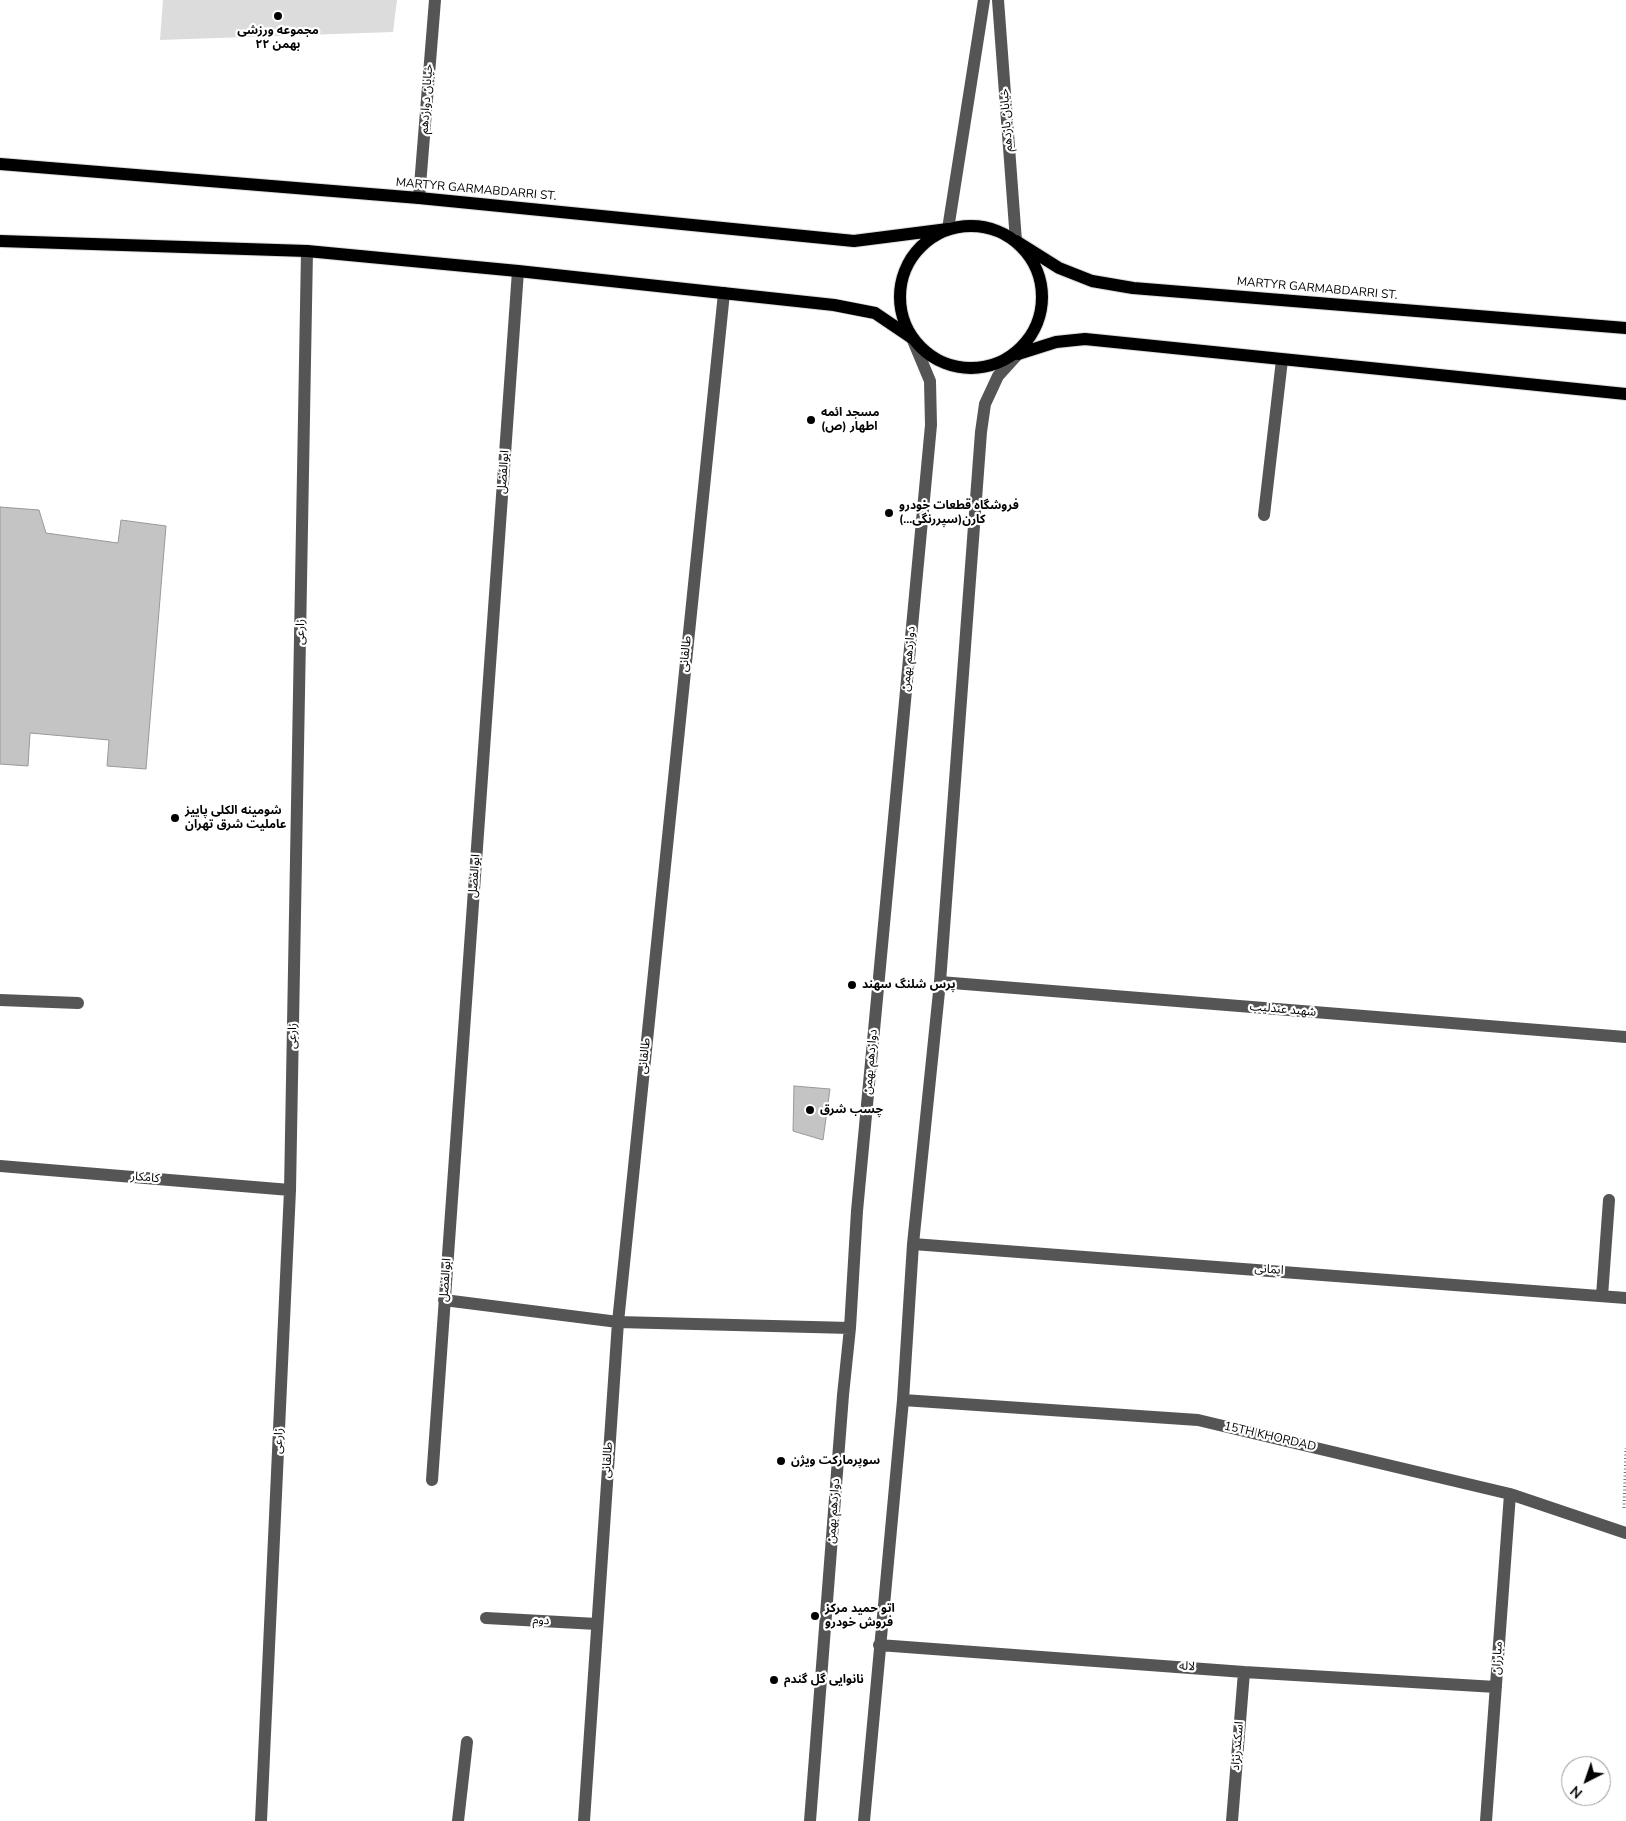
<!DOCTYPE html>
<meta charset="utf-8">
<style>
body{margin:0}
#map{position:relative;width:1626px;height:1821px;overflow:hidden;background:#fff;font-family:"Nunito Sans",sans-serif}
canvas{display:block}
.north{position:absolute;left:1561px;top:1756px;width:50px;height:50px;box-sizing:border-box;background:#fff;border:1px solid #999;border-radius:50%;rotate:221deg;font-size:14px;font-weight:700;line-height:20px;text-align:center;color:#000}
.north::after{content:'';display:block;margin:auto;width:18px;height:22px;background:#000;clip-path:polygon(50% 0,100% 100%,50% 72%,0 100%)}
</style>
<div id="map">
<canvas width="1626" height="1821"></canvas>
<div class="north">N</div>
</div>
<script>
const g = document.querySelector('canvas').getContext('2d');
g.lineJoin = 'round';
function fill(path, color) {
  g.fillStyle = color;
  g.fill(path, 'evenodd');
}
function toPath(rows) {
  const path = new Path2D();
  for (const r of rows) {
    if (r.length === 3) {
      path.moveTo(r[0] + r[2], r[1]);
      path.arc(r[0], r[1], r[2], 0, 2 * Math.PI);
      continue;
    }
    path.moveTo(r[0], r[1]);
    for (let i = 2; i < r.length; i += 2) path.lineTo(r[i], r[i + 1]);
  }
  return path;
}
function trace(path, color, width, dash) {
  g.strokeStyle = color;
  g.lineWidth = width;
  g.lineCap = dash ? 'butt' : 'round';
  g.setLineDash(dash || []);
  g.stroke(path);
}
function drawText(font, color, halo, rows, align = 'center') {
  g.font = font + ' "Nunito Sans","Noto Sans Arabic",sans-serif';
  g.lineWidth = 4.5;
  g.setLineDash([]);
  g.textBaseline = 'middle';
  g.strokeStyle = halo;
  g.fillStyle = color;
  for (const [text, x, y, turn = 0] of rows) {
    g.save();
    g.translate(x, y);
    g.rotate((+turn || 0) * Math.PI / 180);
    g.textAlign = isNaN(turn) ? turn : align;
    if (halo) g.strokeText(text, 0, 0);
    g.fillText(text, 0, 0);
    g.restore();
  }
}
fill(toPath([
 [163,0,397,0,393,32,160,40]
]), '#dcdcdc');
const building = toPath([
 [0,507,39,510,46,533,118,543,121,520,166,526,146,769,107,766,109,740,30,733,28,766,0,764,0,507],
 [794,1086,830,1089,823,1140,793,1131,794,1086]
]);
fill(building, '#c4c4c4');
trace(building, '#999', 1);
const major = toPath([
 [0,164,419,198,854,241,948,229],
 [971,297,71],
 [0,241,307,251,518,271,834,305,875,313,912,338],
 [1016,241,1059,268,1092,281,1133,288,1626,328],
 [1018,354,1056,342,1085,339,1626,394]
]);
trace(major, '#dbdbdb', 14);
trace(toPath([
 [1624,1508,1626,1448]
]), '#777', 3, [1, 2.5]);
trace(toPath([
 [998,0,1016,241],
 [419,198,435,0],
 [948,229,984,0],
 [1264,515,1282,360],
 [940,982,1626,1037],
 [0,1000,78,1003],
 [0,1166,290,1190],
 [913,1244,1626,1298],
 [1602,1296,1609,1200],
 [444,1300,618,1322,850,1328],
 [903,1400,1198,1420,1510,1494,1626,1533],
 [432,1480,518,271],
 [486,1618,597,1624],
 [879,1645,1244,1672,1496,1687],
 [261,1821,290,1190,307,251],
 [458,1821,467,1742],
 [584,1821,618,1322,724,293],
 [810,1821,843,1395,850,1328,857,1211,931,425,930,381,912,338],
 [864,1821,903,1400,913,1244,940,982,981,432,985,404,998,376,1018,354],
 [1232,1821,1244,1672],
 [1486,1821,1510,1494]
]), '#555', 12);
trace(major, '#000', 12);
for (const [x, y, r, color] of [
 [278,16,5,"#000"],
 [811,420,5,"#000"],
 [889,513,5,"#000"],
 [175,818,5,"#000"],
 [852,985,5,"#000"],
 [810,1110,5,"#000"],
 [781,1461,5,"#000"],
 [815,1616,5,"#000"],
 [774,1680,5,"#000"]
]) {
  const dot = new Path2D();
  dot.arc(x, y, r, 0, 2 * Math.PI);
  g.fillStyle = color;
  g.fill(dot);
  trace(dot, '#fff', 2);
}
drawText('bold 12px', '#000', '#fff', [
 ["مجموعه ورزشی",278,31,"center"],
 ["۲۲ بهمن",278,45,"center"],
 ["مسجد ائمه",821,413],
 ["اطهار (ص)",821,427],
 ["فروشگاه قطعات خودرو",899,506],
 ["کارن(سپررنگی...)",899,520],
 ["شومینه الکلی پاییز",185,811],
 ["عاملیت شرق تهران",185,825],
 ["پرس شلنگ سهند",862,985],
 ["چسب شرق",820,1110],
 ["سوپرمارکت ویژن",791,1461],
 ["اتو حمید مرکز",825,1609],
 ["فروش خودرو",825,1623],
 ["نانوایی گل گندم",784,1680]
], 'left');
drawText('12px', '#000', '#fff', [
 ["خیابان دوازدهم",427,99,-86],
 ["خیابان یازدهم",1007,120,-94],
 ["MARTYR GARMABDARRI ST.",476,190,5],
 ["MARTYR GARMABDARRI ST.",1317,289,5],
 ["ابوالفضل",504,472,-86],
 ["زارعی",301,632,-89],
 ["طالقانی",686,654,-84],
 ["دوازدهم بهمن",909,659,-85],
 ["ابوالفضل",475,876,-86],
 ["شهید عندلیب",1283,1010,5],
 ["زارعی",293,1036,-89],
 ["طالقانی",645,1056,-84],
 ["دوازدهم بهمن",871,1062,-85],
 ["کامکار",145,1178,5],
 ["ایمانی",1269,1270,4],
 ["ابوالفضل",446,1280,-86],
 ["15TH KHORDAD",1270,1437,13],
 ["زارعی",279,1441,-87],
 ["طالقانی",608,1460,-86],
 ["دوازدهم بهمن",834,1511,-86],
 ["دوم",541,1621,3],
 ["مبارزان",1498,1658,-86],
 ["لاله",1187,1667,4],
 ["اسکندرنژاد",1238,1746,-85]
]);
</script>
